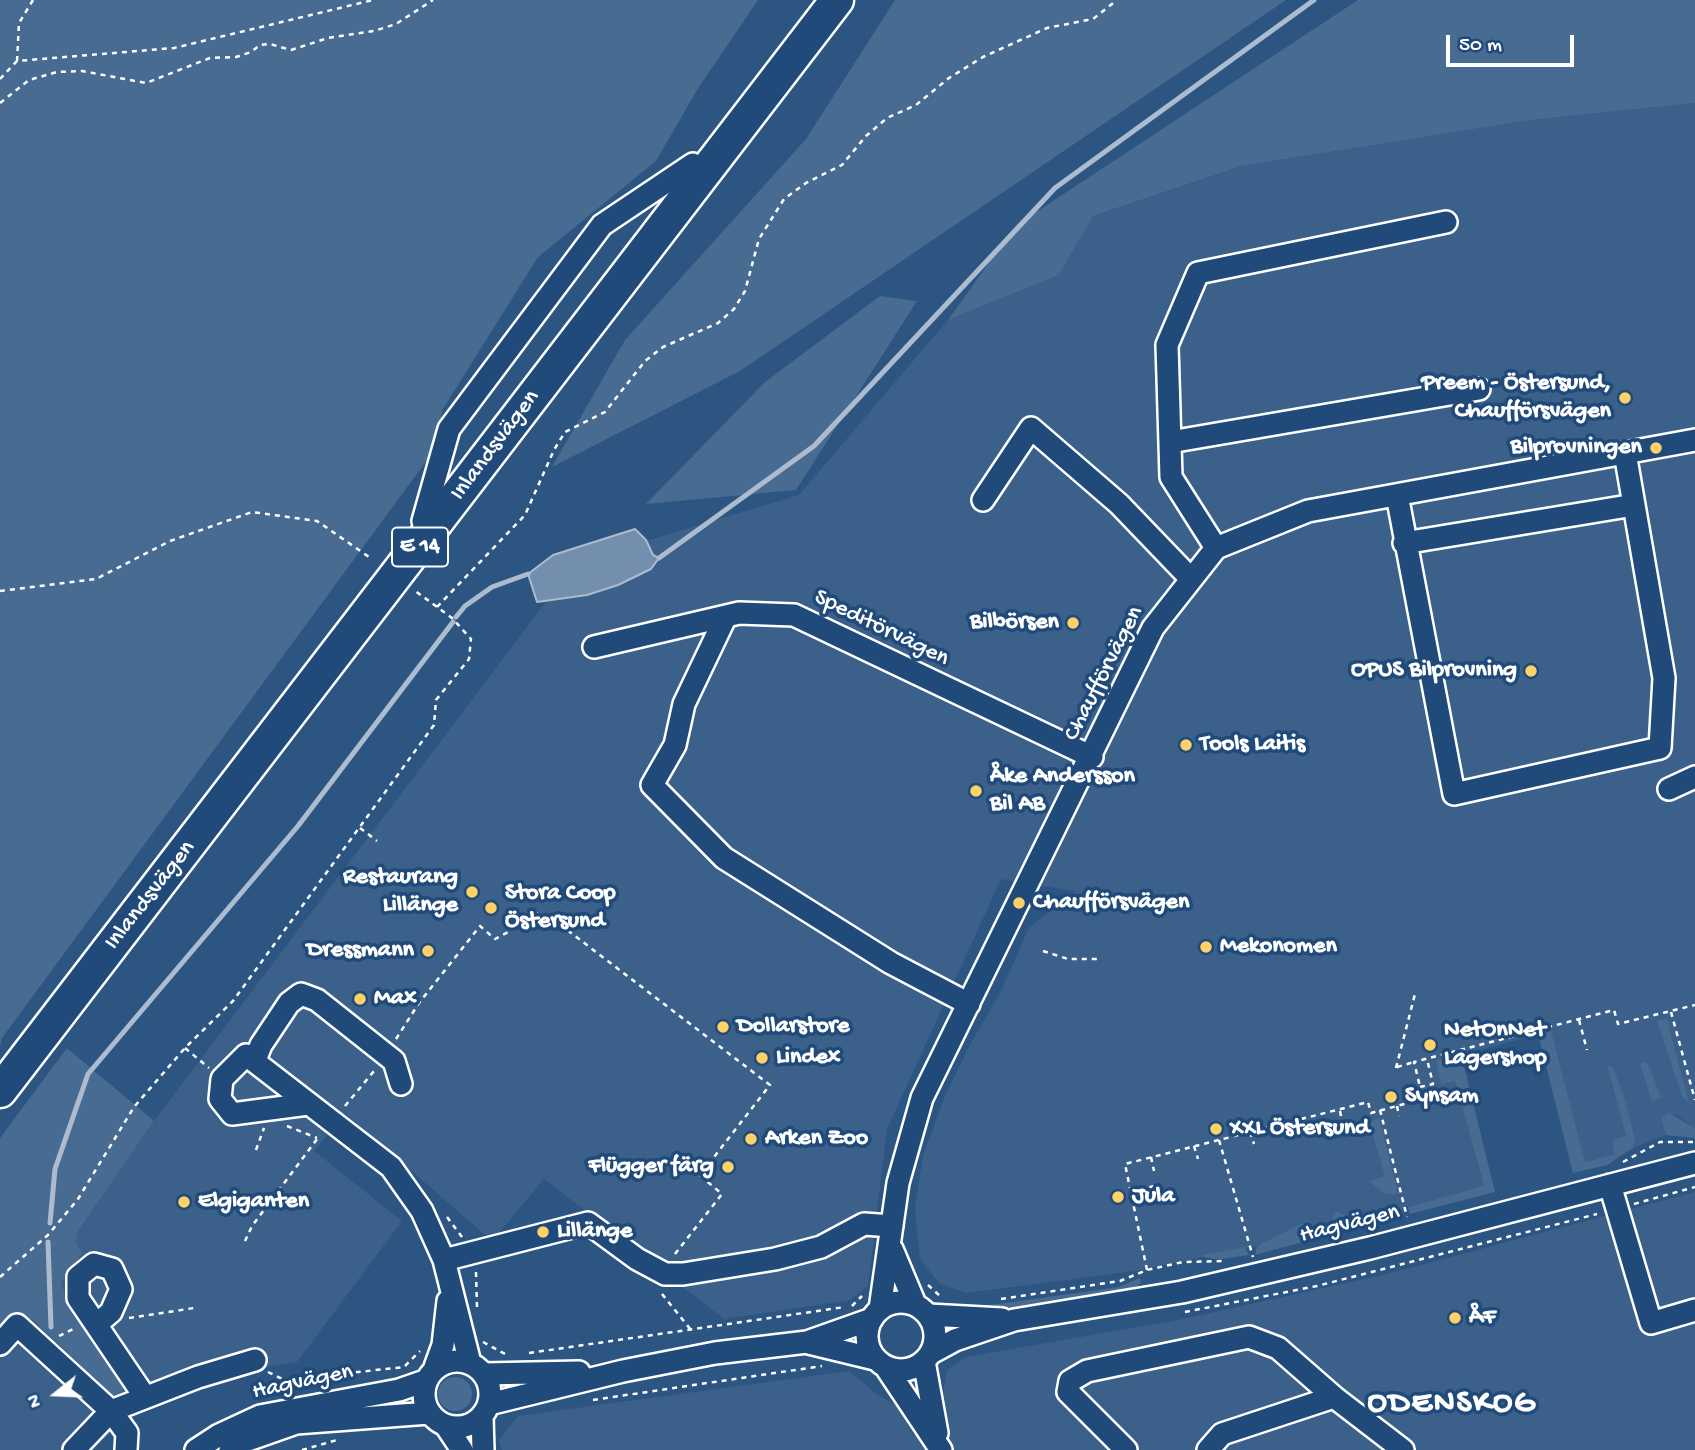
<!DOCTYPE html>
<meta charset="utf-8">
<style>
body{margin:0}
#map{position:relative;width:1695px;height:1450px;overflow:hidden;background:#2c5582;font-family:"Gochi Hand",sans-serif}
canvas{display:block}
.north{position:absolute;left:21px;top:1359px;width:70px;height:70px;-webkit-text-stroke:5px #1f4a7a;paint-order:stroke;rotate:252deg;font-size:19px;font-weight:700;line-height:28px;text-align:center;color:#fff}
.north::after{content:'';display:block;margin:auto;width:24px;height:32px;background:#fff;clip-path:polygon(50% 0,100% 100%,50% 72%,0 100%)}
.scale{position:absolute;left:1446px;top:35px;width:128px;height:32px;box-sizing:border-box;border:4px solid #fff;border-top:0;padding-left:9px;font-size:21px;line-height:24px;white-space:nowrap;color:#fff;-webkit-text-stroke:5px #1f4a7a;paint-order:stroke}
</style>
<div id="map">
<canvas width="1695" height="1450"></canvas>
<div class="north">N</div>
<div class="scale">50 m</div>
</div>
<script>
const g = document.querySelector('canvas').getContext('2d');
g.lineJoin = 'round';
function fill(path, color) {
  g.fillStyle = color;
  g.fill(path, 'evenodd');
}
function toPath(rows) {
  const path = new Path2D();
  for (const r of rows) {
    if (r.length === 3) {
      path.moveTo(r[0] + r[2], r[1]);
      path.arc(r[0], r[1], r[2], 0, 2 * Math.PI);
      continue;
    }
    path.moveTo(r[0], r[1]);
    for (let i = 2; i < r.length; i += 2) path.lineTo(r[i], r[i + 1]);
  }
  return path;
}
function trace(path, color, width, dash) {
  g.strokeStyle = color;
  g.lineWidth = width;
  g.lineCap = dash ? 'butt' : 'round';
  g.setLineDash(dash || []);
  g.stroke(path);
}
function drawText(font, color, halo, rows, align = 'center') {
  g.font = font + ' "Gochi Hand",sans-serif';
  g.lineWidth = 7;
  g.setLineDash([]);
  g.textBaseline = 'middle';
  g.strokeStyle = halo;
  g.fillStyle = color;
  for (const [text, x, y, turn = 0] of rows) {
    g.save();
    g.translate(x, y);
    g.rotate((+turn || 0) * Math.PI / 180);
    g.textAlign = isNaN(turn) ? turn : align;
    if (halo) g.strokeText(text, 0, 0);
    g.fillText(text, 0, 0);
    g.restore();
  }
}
fill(toPath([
 [1695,103,1695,1128,1676,1115,1661,1118,1666,1135,1633,1148,1635,1139,1608,1065,1626,1136,1615,1154,1585,1162,1550,1031,1436,1062,1455,1080,1484,1187,1402,1208,1377,1210,1369,1218,1372,1224,1351,1229,1349,1219,1332,1218,1334,1222,1318,1226,1320,1233,1309,1235,1306,1222,1257,1246,1135,1271,966,1293,939,1283,920,1259,915,1208,923,1156,945,1096,973,1039,999,995,1029,928,1075,891,1001,879,887,1129,868,1286,850,1300,724,1319,544,1179,492,1241,345,1113,314,1151,402,1221,297,1362,212,1377,135,1411,92,1450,0,1450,0,1328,19,1316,33,1320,112,1396,61,1284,82,1255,76,1243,78,1231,154,1121,576,562,799,495,948,320,1059,275,1093,216,1243,166,1531,120],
 [1695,1192,1695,1450,502,1450,499,1440,518,1416,849,1371,878,1395,901,1408,912,1435,938,1424,947,1370,965,1357,1173,1321,1383,1275]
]), '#3b618b');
fill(toPath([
 [0,0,758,0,697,90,656,161,538,257,443,409,433,452,2,1038,0,1046],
 [895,0,1286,0,740,371,552,467,625,340,806,139],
 [1358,0,1695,0,1695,103,1531,120,1242,166,1093,216,1059,275,948,320,1015,226],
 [880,296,917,301,796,490,646,504,765,382],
 [1667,1018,1672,1040,1689,1103,1682,1096,1657,1021],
 [1551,1031,1585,1162,1615,1154,1612,1140,1626,1136,1607,1064,1613,1068,1623,1093,1635,1139,1633,1148,1607,1165,1573,1173,1538,1034],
 [67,1048,154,1121,78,1231,76,1243,82,1254,61,1284,68,1300,122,1376,123,1391,113,1396,33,1320,19,1316,0,1328,0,1138],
 [1461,1054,1495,1192,1410,1214,1408,1207,1484,1186,1455,1081,1441,1084,1436,1061],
 [1644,1062,1649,1065,1661,1098,1652,1101,1640,1064],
 [1669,1113,1695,1128,1695,1138,1666,1135,1661,1118],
 [1379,1118,1398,1194,1384,1194,1369,1181,1385,1176,1369,1122],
 [1402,1208,1404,1216,1372,1224,1368,1218,1377,1210],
 [1337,1211,1349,1219,1351,1229,1255,1255,1257,1246,1307,1221,1309,1235,1337,1229,1332,1218],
 [1245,1247,1249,1255,1220,1259,1206,1258,1202,1255],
 [1140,1278,1141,1283,1129,1291,1115,1294,1003,1311,955,1310,959,1306,984,1306,1119,1287],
 [455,1394,17]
]), '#486b92');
const water = toPath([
 [635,529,646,540,653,555,659,558,651,569,618,585,587,595,537,602,528,574,553,555,635,529]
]);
fill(water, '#748fad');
trace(water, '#acbcce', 2);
trace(toPath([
 [659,558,814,446,1055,188,1314,0],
 [456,617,465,606,492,587,528,574],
 [50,1223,55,1169,88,1074,298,826,453,622],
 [48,1242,51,1327]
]), '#acbcce', 5);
const minor = toPath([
 [1170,442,1479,389],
 [1397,495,1454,794,1660,748,1664,678,1625,453],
 [983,500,1031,428,1119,504,1191,579],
 [423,521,449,429,602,225,693,164],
 [1404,543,1634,505],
 [1216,548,1171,477,1167,345,1198,273,1446,222],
 [726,616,684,704,675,745,652,785,724,858,891,963,969,1004],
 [594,647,739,613,794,615,1092,757],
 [1669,789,1695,777],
 [255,1060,261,1045,289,1003,301,994,317,1000,394,1061,401,1084],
 [308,1104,232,1114,220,1099,222,1079,246,1055,391,1167,422,1211,444,1260,470,1363],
 [1610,1185,1651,1323,1695,1310],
 [892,1249,915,1304],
 [444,1260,588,1223,637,1259,665,1274,683,1274,775,1259,821,1247,864,1224,892,1226],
 [901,1336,34],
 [880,1309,898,1183,922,1098,1153,628,1216,548,1308,511,1695,440],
 [929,1315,1002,1319],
 [97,1324,111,1312,121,1289,112,1269,94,1264,78,1277,78,1298,145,1397],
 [809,1343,875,1359],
 [0,1344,17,1325,111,1411,74,1450],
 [931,1353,955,1340,1014,1320,1182,1292,1370,1248,1695,1163],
 [457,1394,33],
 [924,1361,937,1433],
 [885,1366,941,1450],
 [435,1367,443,1345,448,1301],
 [484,1374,579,1372],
 [489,1404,623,1371,715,1353,807,1342,872,1319],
 [482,1416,483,1450],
 [446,1426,462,1450],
 [126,1450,127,1433,111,1411,198,1377,255,1360],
 [196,1450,219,1435,260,1416,399,1390,425,1381],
 [230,1450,245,1441,296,1423,429,1413],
 [1126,1450,1068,1392,1070,1381,1087,1371,1249,1337,1278,1348,1334,1397],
 [1208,1450,1222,1434,1334,1397,1403,1450]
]);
const highway = toPath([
 [0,1091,837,0]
]);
trace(minor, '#fff', 26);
trace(highway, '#fff', 37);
trace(toPath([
 [17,61,19,23,33,0],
 [0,79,17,61,174,48,373,0],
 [0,103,29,80,57,72,82,71,146,83,210,58,236,57,251,52,260,45,270,44,291,50,328,38,374,31,396,24,433,0],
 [0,591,96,579,170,541,252,512,317,521,372,559],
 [437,607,525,515,554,450,565,432,605,412,645,361,663,347,718,323,734,309,745,291,759,239,784,199,806,183,842,165,866,136,887,118,916,105,949,78,983,57,1047,28,1093,19,1117,0],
 [360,828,377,841],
 [1043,951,1068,959,1099,959],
 [1671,1012,1695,1100],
 [1579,1020,1587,1050],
 [396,1039,419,1003,480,926,495,939,512,930,530,910,562,926,770,1085,700,1175],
 [185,1048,209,1068],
 [1397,1067,1414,1062],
 [1396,1068,1415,994],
 [1420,1087,1433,1084,1427,1059],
 [345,1106,374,1071],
 [1397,1106,1399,1116],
 [1380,1110,1407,1217],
 [1340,1111,1342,1121],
 [1296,1122,1299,1132],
 [287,1126,317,1138],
 [1250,1132,1254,1144],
 [1219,1140,1253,1257],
 [1194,1146,1198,1159],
 [256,1150,264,1128],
 [1151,1157,1154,1171],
 [1623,1162,1660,1142,1695,1142],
 [1130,1192,1158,1185],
 [1634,1204,1695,1187],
 [447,1217,462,1237],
 [245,1241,252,1226,320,1135],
 [675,1254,722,1194,697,1173],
 [1147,1270,1125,1164,1368,1102,1371,1113,1423,1099,1414,1062,1614,1010,1618,1024,1695,1005],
 [476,1272,477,1307],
 [0,1277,48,1235,78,1199,134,1107,185,1048,233,1001,434,725,436,700,469,659,471,639,452,618,414,590],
 [928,1285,941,1297],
 [662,1294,691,1330],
 [1001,1299,1120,1281,1147,1270,1183,1262,1225,1261],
 [852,1306,862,1296],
 [1185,1312,1317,1286,1597,1214],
 [129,1318,194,1308],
 [59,1336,75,1328],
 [483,1342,505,1354],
 [529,1353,845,1307],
 [268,1372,284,1380,404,1367,420,1351],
 [593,1400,822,1366],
 [302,1450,337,1440]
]), '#fff', 2.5, [5, 5]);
trace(minor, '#1f4a7a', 21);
trace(highway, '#1f4a7a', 32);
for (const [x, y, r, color] of [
 [1625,398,7,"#ffd166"],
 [1656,448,7,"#ffd166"],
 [1073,623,7,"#ffd166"],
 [1531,671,7,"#ffd166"],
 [1186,745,7,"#ffd166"],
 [976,791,7,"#ffd166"],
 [472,892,7,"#ffd166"],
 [1019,903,7,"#ffd166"],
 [491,908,7,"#ffd166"],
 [1206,947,7,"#ffd166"],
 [428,951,7,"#ffd166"],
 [360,999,7,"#ffd166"],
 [723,1027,7,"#ffd166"],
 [1430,1045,7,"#ffd166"],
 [762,1058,7,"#ffd166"],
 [1391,1097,7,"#ffd166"],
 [1216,1129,7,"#ffd166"],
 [751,1139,7,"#ffd166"],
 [728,1167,7,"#ffd166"],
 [1118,1197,7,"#ffd166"],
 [184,1202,7,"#ffd166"],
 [543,1232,7,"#ffd166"],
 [1455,1318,7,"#ffd166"]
]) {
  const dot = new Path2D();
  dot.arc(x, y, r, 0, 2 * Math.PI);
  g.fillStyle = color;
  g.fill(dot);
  trace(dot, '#1f4a7a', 2.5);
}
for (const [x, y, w] of [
 [420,547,56]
]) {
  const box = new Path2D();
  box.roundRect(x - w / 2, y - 19.5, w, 39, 5);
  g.fillStyle = '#1f4a7a';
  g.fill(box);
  trace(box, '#fff', 2);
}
drawText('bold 23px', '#fff', null, [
 ["E 14",420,547]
]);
drawText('bold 24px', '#fff', '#1f4a7a', [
 ["Preem - Östersund,",1611,384,"right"],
 ["Chaufförsvägen",1611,412,"right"],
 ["Bilprovningen",1642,448,"right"],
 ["Bilbörsen",1059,623,"right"],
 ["OPUS Bilprovning",1517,671,"right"],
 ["Tools Laitis",1200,745],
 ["Åke Andersson",990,777],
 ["Bil AB",990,805],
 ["Restaurang",458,878,"right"],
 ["Lillänge",458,906,"right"],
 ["Stora Coop",505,894],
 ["Östersund",505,922],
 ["Chaufförsvägen",1033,903],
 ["Mekonomen",1220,947],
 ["Dressmann",414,951,"right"],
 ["Max",374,999],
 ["Dollarstore",737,1027],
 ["NetOnNet",1444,1031],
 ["Lagershop",1444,1059],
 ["Lindex",776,1058],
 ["Synsam",1405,1097],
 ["XXL Östersund",1230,1129],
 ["Arken Zoo",765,1139],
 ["Flügger färg",714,1167,"right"],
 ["Jula",1132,1197],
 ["Elgiganten",198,1202],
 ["Lillänge",557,1232],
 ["ÅF",1469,1318]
], 'left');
drawText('24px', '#fff', '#1f4a7a', [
 ["Inlandsvägen",496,446,-53],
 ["Speditörvägen",881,629,26],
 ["Chaufförvägen",1105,674,-63],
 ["Inlandsvägen",151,896,-52],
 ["Hagvägen",1350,1225,-14],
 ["Hagvägen",303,1383,-12]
]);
g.letterSpacing = '2px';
drawText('bold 32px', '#fff', '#1f4a7a', [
 ["ODENSKOG",1452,1405]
]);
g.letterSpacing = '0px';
</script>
